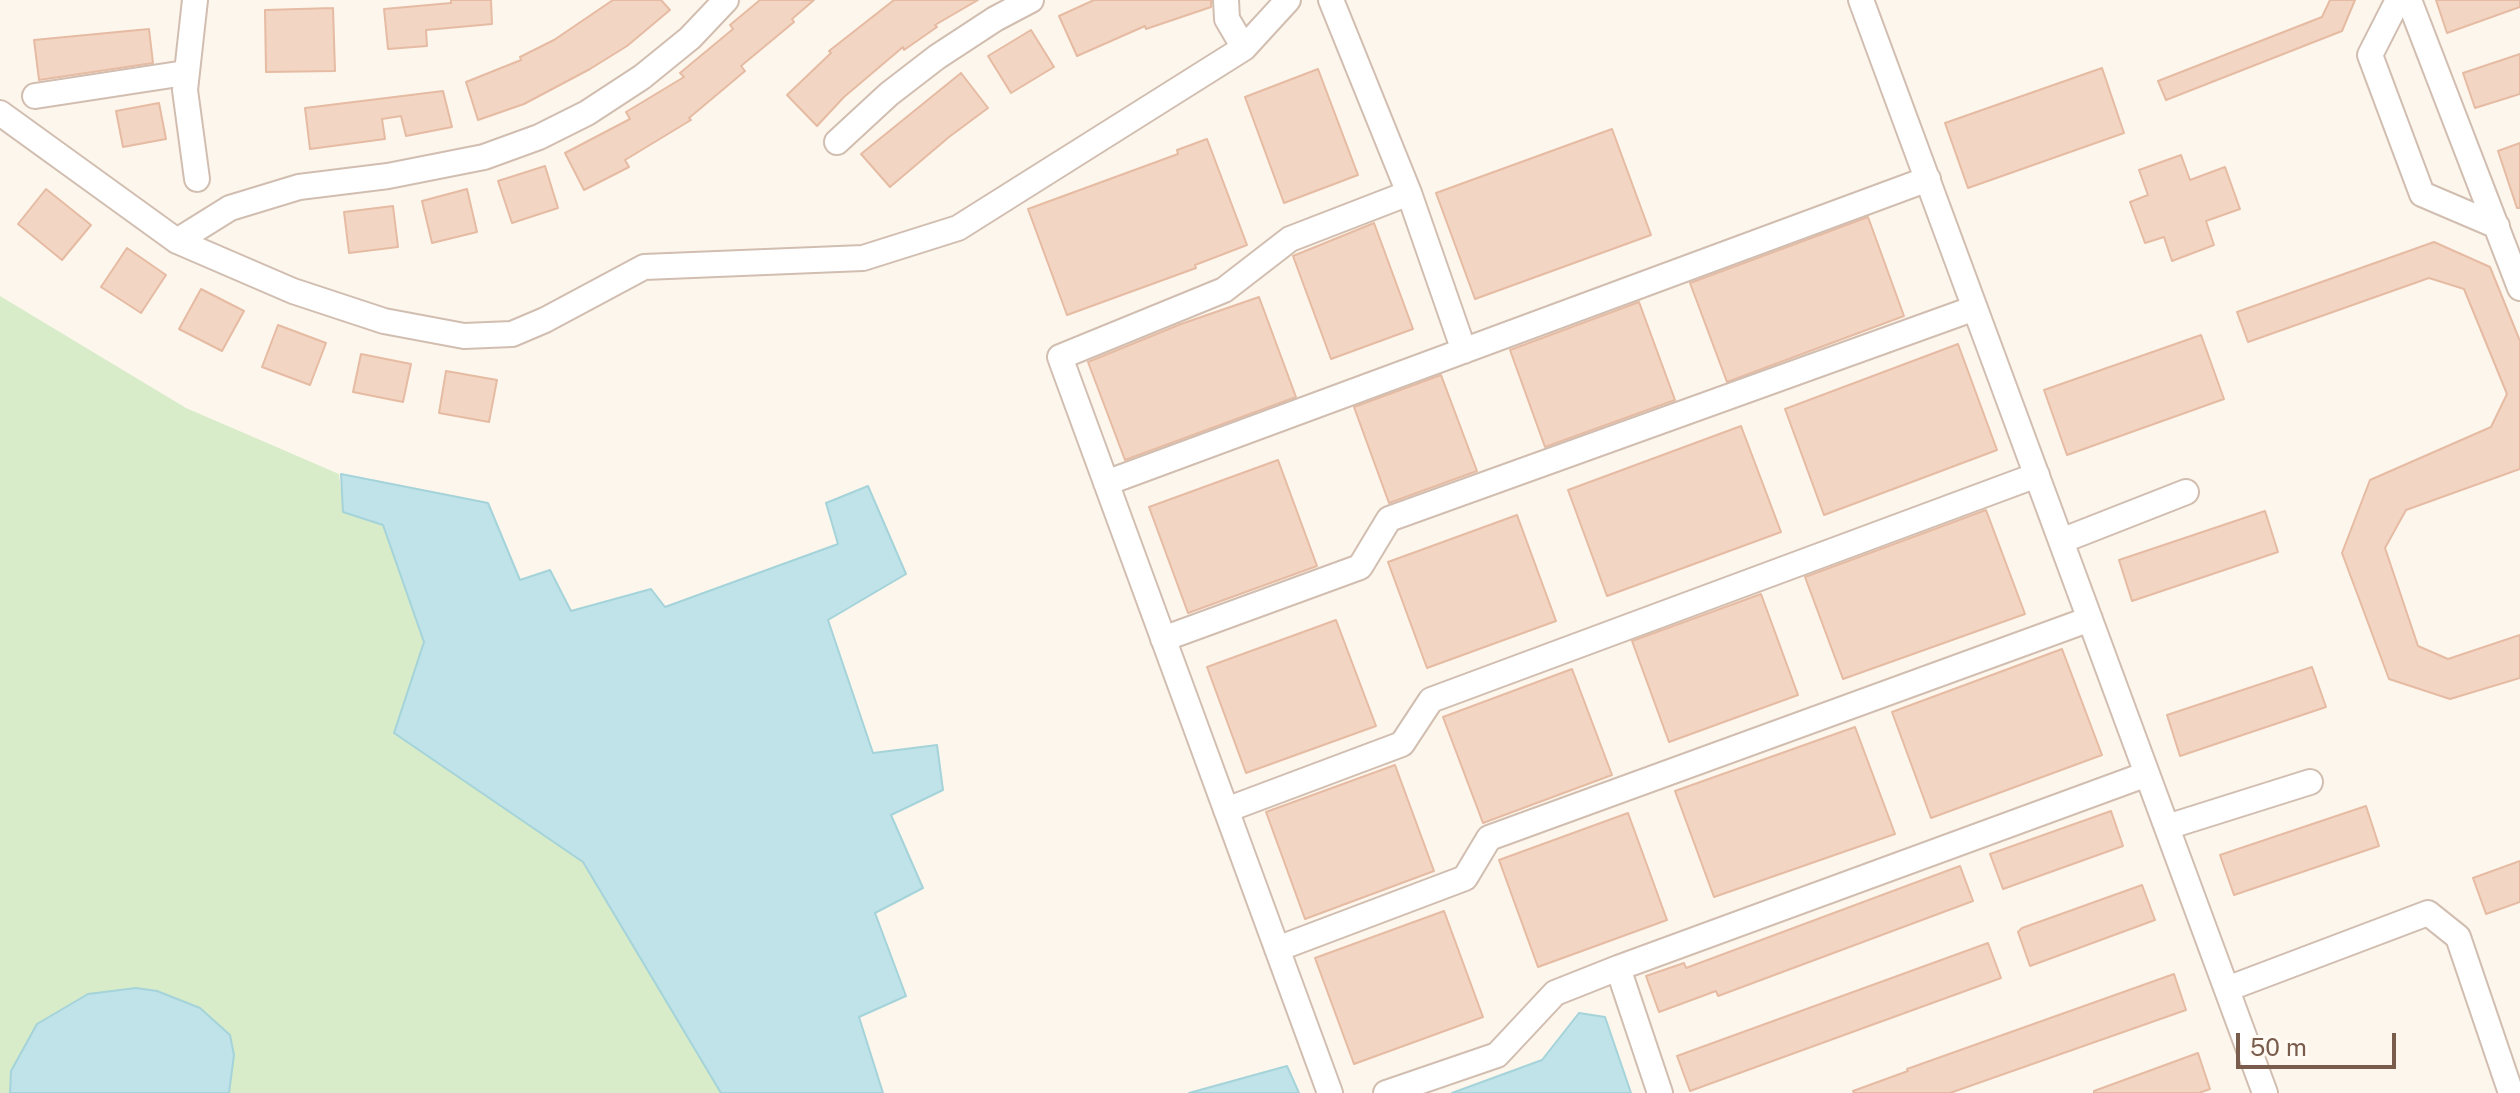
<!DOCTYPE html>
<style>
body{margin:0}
#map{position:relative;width:2520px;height:1093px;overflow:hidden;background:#fdf6ec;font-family:"Public Sans",sans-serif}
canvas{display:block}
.scale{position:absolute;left:2236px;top:1033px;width:160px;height:36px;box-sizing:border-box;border:4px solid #7a5c4d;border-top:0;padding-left:10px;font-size:24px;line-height:28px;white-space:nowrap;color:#7a5c4d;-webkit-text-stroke:6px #fffaf3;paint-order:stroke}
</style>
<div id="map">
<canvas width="2520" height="1093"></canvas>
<div class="scale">50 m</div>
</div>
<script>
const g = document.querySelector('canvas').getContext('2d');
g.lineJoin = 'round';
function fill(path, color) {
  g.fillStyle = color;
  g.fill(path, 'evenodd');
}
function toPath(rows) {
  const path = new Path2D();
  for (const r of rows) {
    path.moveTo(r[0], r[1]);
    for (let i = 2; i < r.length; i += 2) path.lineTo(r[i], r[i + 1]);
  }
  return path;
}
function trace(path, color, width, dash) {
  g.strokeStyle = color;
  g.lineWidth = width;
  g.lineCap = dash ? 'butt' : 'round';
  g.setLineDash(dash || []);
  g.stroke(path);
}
fill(toPath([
 [0,296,186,408,339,474,344,512,383,525,424,643,394,733,583,862,721,1093,0,1093]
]), '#d8ecc9');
const water = toPath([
 [341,474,488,503,520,580,550,570,571,611,651,589,665,607,838,544,826,503,868,486,906,574,828,620,873,753,937,745,943,790,891,815,923,888,875,913,906,996,859,1017,883,1093,721,1093,583,862,394,733,424,642,383,525,343,512,341,474],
 [136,988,157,991,200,1008,230,1035,234,1055,229,1093,10,1093,11,1071,37,1024,88,994,136,988],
 [1579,1013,1605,1017,1631,1093,1452,1093,1542,1060,1579,1013],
 [1287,1066,1299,1093,1189,1093,1287,1066]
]);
fill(water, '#bfe3e8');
trace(water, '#a5d3da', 2);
const building = toPath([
 [451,0,491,0,492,24,426,30,427,46,388,49,384,9,451,3,451,0],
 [613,0,661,0,670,10,627,46,590,69,524,104,478,120,466,82,521,60,520,57,554,40,613,0],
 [760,0,814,0,792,19,794,22,741,66,745,71,689,118,691,120,625,160,629,167,584,190,565,153,630,119,626,112,684,77,680,73,733,29,730,25,760,0],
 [894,0,978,0,935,25,937,27,904,50,903,47,844,97,817,126,787,95,831,53,829,51,894,0],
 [1094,0,1211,0,1211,7,1146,29,1145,26,1077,56,1059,16,1094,0],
 [2330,0,2355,0,2342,31,2166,100,2158,81,2322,17,2330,0],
 [2436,0,2520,0,2520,7,2447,33,2436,0],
 [333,8,335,71,266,72,265,10,333,8],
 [149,29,153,63,39,80,34,40,149,29],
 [1031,30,1054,67,1011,93,988,56,1031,30],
 [2520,54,2520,94,2475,108,2463,73,2520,54],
 [2102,68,2124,133,1968,188,1945,123,2102,68],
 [1318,69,1358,175,1284,203,1245,97,1318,69],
 [961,73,988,108,949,137,890,187,861,154,961,73],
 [443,91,452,127,406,136,401,116,382,119,385,139,310,149,305,108,443,91],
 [159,103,166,139,123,147,116,111,159,103],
 [1612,129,1651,235,1475,299,1436,193,1612,129],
 [1207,139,1247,245,1195,265,1196,268,1067,315,1028,209,1178,154,1177,150,1207,139],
 [2520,143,2520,208,2517,208,2498,151,2520,143],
 [2181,155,2190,180,2225,167,2240,209,2206,221,2214,245,2172,261,2164,237,2145,243,2130,202,2148,195,2139,170,2181,155],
 [545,166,558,208,512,223,498,181,545,166],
 [46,189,91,225,62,260,18,224,46,189],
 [467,189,477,232,432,243,422,201,467,189],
 [393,206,398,247,349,253,344,212,393,206],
 [1868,217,1904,316,1727,382,1690,283,1868,217],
 [1374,223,1413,329,1331,359,1293,256,1374,223],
 [2434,242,2490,267,2520,341,2520,469,2406,510,2385,548,2418,646,2448,659,2520,635,2520,678,2450,699,2389,679,2342,553,2370,480,2491,427,2507,394,2464,289,2429,278,2248,342,2237,312,2434,242],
 [127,248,166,275,141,313,101,287,127,248],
 [201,289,244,311,222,351,179,329,201,289],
 [1259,297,1296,397,1125,460,1088,362,1181,324,1259,297],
 [1639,302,1675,400,1545,447,1510,350,1639,302],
 [278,325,326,343,310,385,262,367,278,325],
 [2201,335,2224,399,2067,455,2044,390,2201,335],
 [1958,344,1997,450,1824,515,1785,409,1958,344],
 [361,354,411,364,403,402,353,392,361,354],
 [446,371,497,380,489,422,439,413,446,371],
 [1441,375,1477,471,1389,503,1354,407,1441,375],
 [1741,426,1781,532,1607,596,1568,490,1741,426],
 [1278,460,1317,566,1188,613,1149,507,1278,460],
 [1986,510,2025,614,1843,679,1805,577,1986,510],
 [2265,511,2278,552,2132,601,2119,560,2265,511],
 [1517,515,1556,621,1427,668,1388,562,1517,515],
 [1761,594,1798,695,1669,742,1632,641,1761,594],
 [1336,620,1376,726,1246,773,1207,667,1336,620],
 [2062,649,2102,755,1931,818,1892,712,2062,649],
 [2312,667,2326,707,2180,756,2167,715,2312,667],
 [1572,669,1612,775,1483,823,1443,717,1572,669],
 [1855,727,1895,834,1714,897,1675,791,1855,727],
 [1395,765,1434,871,1305,919,1266,812,1395,765],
 [2366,806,2379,846,2234,895,2220,855,2366,806],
 [2111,811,2123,846,2003,889,1990,854,2111,811],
 [1628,813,1667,920,1538,967,1499,860,1628,813],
 [2520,861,2520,902,2486,914,2473,878,2520,861],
 [1960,866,1973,901,1718,996,1716,991,1659,1012,1646,976,1684,963,1686,968,1960,866],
 [2142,885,2155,920,2030,966,2018,932,2022,928,2142,885],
 [1444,911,1483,1017,1354,1064,1315,958,1444,911],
 [1988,943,2001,978,1690,1091,1677,1056,1988,943],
 [2174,974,2186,1010,1950,1093,1854,1093,1853,1091,1908,1071,1907,1069,2174,974],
 [2198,1053,2210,1089,2199,1093,2094,1093,2094,1091,2198,1053]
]);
fill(building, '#f3d5c3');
trace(building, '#e6bba3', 2);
const minor = toPath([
 [195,0,185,90,197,179],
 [1226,0,1227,19,1244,48],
 [1861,0,2265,1093],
 [2398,0,2370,55,2422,194,2497,226],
 [2409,0,2520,288],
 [35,96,185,73],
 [0,113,177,241,293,291,384,321,464,336,512,334,545,320,644,267,863,258,958,228,1244,48,1288,0],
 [837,142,889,94,937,57,995,19,1031,0],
 [1409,193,1464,351],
 [177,241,230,208,299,187,388,176,484,157,539,137,587,113,642,77,690,38,726,0],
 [1106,483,1928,179],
 [2061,541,2186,492],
 [1163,639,1360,567,1389,519,1975,308],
 [1226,810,1402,744,1431,700,2037,475],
 [2167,827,2310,782],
 [1277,949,1465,878,1489,838,2090,619],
 [1618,968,2147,774],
 [2227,989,2428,913,2458,937,2511,1093],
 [1330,1093,1060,357,1224,290,1290,239,1409,193,1331,0],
 [1386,1093,1497,1055,1555,993,1618,968,1660,1093]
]);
trace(minor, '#d1beb0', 28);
trace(minor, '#fff', 24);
</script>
